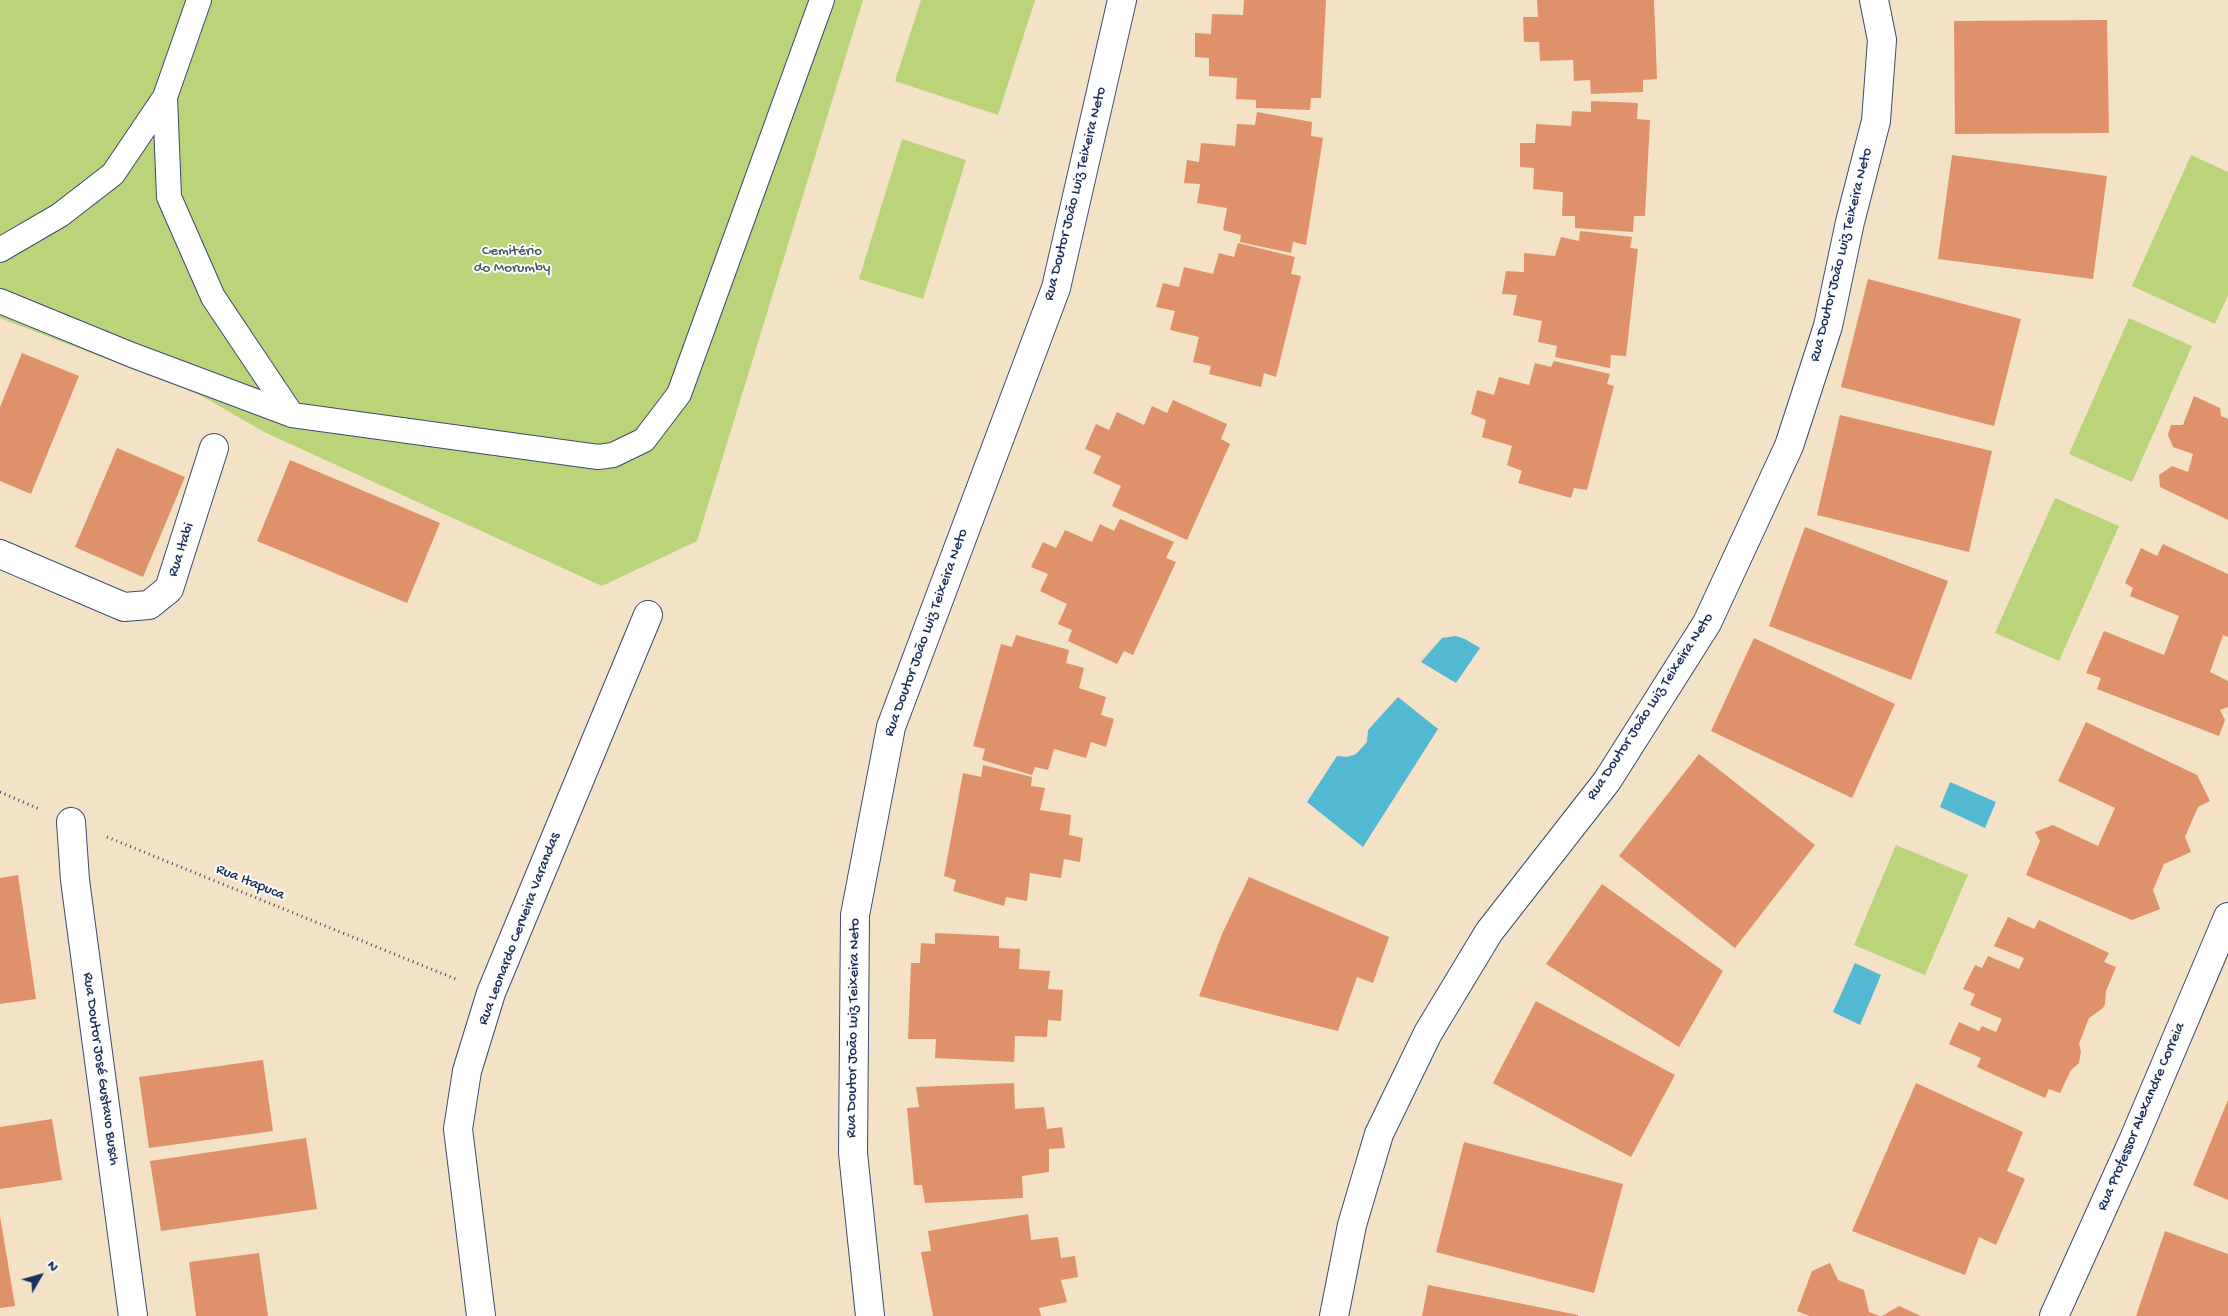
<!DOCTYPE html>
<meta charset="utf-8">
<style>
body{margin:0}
#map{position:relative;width:2228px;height:1316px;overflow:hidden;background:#f3e2c6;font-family:"Gochi Hand",sans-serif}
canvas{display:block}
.north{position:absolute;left:15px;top:1251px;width:50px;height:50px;-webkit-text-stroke:4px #fdfcf7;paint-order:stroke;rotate:52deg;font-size:14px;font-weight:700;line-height:20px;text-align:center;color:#1b2f5e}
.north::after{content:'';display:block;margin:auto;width:18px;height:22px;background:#1b2f5e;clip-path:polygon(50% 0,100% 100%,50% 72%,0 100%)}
</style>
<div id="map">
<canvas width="2228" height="1316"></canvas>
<div class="north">N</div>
</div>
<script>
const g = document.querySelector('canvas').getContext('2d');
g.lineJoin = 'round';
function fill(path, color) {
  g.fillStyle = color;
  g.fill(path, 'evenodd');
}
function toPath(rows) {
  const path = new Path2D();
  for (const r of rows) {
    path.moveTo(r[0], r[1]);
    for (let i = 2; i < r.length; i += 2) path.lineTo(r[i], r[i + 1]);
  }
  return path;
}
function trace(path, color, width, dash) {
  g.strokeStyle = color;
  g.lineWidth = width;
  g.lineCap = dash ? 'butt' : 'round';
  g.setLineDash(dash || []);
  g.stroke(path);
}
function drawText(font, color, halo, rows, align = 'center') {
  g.font = font + ' "Gochi Hand",sans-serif';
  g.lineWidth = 4;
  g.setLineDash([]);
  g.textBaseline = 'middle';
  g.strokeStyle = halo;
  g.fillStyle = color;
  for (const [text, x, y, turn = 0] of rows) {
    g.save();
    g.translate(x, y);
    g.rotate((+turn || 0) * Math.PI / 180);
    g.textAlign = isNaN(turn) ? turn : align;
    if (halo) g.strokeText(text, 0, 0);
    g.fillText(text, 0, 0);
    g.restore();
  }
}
fill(toPath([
 [0,0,863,0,697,541,602,586,266,433,200,395,0,318],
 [921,0,1035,0,998,115,895,81],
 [902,139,966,160,923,299,859,279],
 [2191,155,2228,172,2228,295,2215,324,2132,286],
 [2129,318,2192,346,2132,482,2069,454],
 [2055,498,2119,526,2059,661,1995,633],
 [1896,845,1968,875,1925,975,1854,945]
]), '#bbd479');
fill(toPath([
 [1456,636,1465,639,1480,648,1456,683,1421,662,1442,638],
 [1398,697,1438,729,1363,847,1307,802,1337,756,1347,757,1356,754,1367,742,1368,730],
 [1950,782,1996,802,1985,828,1940,807],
 [1855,963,1881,975,1860,1025,1833,1012]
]), '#53b8d1');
fill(toPath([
 [1244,0,1326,0,1321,98,1311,98,1310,110,1256,108,1256,100,1236,99,1237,78,1209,76,1209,58,1195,57,1195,33,1211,34,1212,14,1243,15],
 [1537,0,1654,0,1657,79,1643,80,1643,92,1591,94,1590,80,1574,81,1573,60,1540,61,1539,42,1524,42,1523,17,1538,17],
 [2107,20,2109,133,1955,134,1954,21],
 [1591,101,1638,103,1637,119,1650,120,1645,216,1634,216,1633,232,1575,228,1575,216,1562,216,1563,192,1533,189,1534,168,1520,167,1520,143,1535,143,1536,124,1571,126,1572,111,1591,112],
 [1257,112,1312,122,1311,136,1323,138,1306,245,1293,242,1291,253,1240,242,1241,235,1223,230,1227,208,1197,203,1200,184,1184,183,1187,160,1199,162,1201,143,1235,146,1237,124,1255,125],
 [1952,155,2107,176,2093,279,1938,259],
 [1580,231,1632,237,1630,248,1638,249,1626,356,1611,355,1610,368,1555,357,1557,346,1538,342,1542,321,1513,315,1517,295,1502,294,1506,271,1524,272,1524,253,1555,256,1561,237,1579,241],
 [1238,243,1295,257,1291,274,1301,276,1276,377,1264,373,1261,387,1209,374,1211,366,1193,362,1199,337,1170,330,1175,311,1156,307,1163,283,1179,287,1184,267,1213,274,1219,253,1234,257],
 [1868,279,2021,319,1994,426,1841,387],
 [22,353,79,376,31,494,0,481,0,407],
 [1554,361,1610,374,1607,384,1614,386,1587,490,1574,488,1571,498,1518,483,1522,471,1507,465,1512,446,1482,437,1486,420,1471,414,1477,390,1494,395,1499,377,1529,385,1535,363,1551,367],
 [2194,396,2220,408,2221,416,2228,419,2228,520,2160,487,2159,475,2172,466,2188,472,2193,454,2173,447,2168,435,2171,425,2183,425],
 [1173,400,1227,424,1221,439,1230,444,1187,540,1112,506,1121,486,1093,473,1101,456,1085,449,1096,424,1109,430,1117,412,1144,425,1152,406,1167,413],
 [1840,415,1992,451,1969,552,1817,515],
 [117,448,185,477,143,577,75,547],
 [290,460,440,523,407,603,257,541],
 [1120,519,1174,542,1166,558,1176,562,1133,655,1124,651,1117,664,1068,641,1072,630,1058,624,1067,604,1040,591,1048,574,1031,567,1043,542,1056,548,1065,530,1092,542,1100,524,1114,531],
 [1805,527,1948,581,1911,680,1769,626],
 [2163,544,2228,574,2228,637,2223,635,2210,672,2228,681,2228,707,2220,710,2225,720,2219,736,2097,689,2101,678,2086,673,2104,631,2164,655,2179,616,2130,596,2133,588,2125,583,2141,548,2157,556],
 [1016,635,1069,650,1066,663,1084,668,1079,688,1106,697,1101,715,1114,719,1106,747,1091,742,1086,758,1054,749,1048,770,1035,767,1032,775,982,760,985,749,973,746,1001,644,1012,647],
 [1754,638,1895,704,1852,798,1711,731],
 [2086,722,2197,775,2210,801,2198,807,2185,837,2191,852,2164,864,2153,890,2160,909,2132,920,2026,875,2040,841,2035,832,2053,825,2098,846,2115,808,2058,781],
 [1699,754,1815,845,1735,948,1619,856],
 [983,765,1032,777,1031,786,1045,788,1040,810,1071,815,1069,835,1083,838,1080,862,1064,859,1061,878,1030,873,1027,901,1006,897,1004,906,953,891,956,880,944,876,963,773,981,777],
 [18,875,36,999,0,1004,0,878],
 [1249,877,1389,937,1373,983,1357,977,1338,1031,1199,996,1222,934],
 [1602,884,1723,971,1679,1047,1546,964],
 [2008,917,2034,929,2039,920,2109,953,2104,962,2116,967,2106,991,2105,1004,2103,1008,2089,1018,2079,1044,2081,1051,2079,1063,2071,1070,2060,1093,2049,1089,2045,1098,1977,1067,1981,1058,1949,1044,1959,1022,1979,1031,1982,1026,1996,1032,2002,1019,1970,1005,1975,994,1963,989,1975,965,1982,968,1988,956,2019,969,2024,958,1994,946],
 [935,933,999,936,999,948,1020,949,1019,969,1050,971,1048,989,1063,990,1061,1021,1048,1020,1047,1037,1015,1036,1014,1062,935,1058,936,1039,908,1039,911,963,920,963,921,943,935,944],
 [1536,1001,1675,1075,1631,1157,1493,1083],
 [263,1060,273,1131,149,1148,139,1077],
 [1014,1083,1015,1109,1044,1107,1047,1129,1062,1127,1065,1148,1049,1149,1049,1172,1022,1176,1023,1198,925,1203,922,1185,914,1185,907,1108,919,1107,916,1087],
 [1916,1083,2023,1132,2007,1171,2025,1179,1996,1245,1979,1237,1965,1275,1852,1231],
 [2228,1100,2228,1200,2193,1185],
 [52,1119,62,1180,0,1189,0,1127],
 [306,1138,317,1209,161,1231,150,1161],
 [1464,1142,1623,1184,1594,1293,1436,1252],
 [1028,1214,1031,1240,1058,1237,1061,1258,1075,1256,1078,1277,1061,1280,1067,1302,1039,1308,1041,1316,933,1316,921,1252,931,1251,928,1231],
 [0,1216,15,1306,0,1308],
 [2165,1231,2228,1254,2228,1316,2136,1316],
 [259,1253,268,1316,196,1316,189,1262],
 [1830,1263,1838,1280,1864,1290,1869,1312,1880,1316,1809,1316,1797,1311,1812,1271],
 [1428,1285,1578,1315,1578,1316,1422,1316],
 [1899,1306,1921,1316,1882,1316]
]), '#df916a');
const service = toPath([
 [199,0,165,97,169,197,213,297,292,415],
 [0,250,60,215,113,174,165,97],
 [0,301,132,355,292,415,598,457,613,455,644,440,679,394,822,0]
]);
const minor = toPath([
 [0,554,124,607,149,605,169,589,214,448],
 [71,822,75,880,133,1316],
 [481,1316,458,1129,467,1071,491,993,648,615],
 [870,1316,853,1153,855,915,891,727,1056,288,1122,0],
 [1334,1316,1352,1225,1379,1134,1428,1033,1489,932,1607,781,1707,623,1789,446,1828,326,1850,222,1876,121,1882,40,1874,0],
 [2054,1316,2133,1141,2228,917]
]);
trace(service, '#3b4a6e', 26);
trace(minor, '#3b4a6e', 30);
trace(toPath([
 [0,792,39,809],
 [107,837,458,980]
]), '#3b4a6e', 3, [1, 4]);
trace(service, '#fff', 24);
trace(minor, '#fff', 28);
drawText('15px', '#1b2f5e', '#fdfcf7', [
 ["Rua Doutor João Luiz Teixeira Neto",1076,194,-76],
 ["Rua Doutor João Luiz Teixeira Neto",1842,255,-76],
 ["Rua Itabi",182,550,-72],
 ["Rua Doutor João Luiz Teixeira Neto",927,633,-70],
 ["Rua Doutor João Luiz Teixeira Neto",1651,707,-57],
 ["Rua Itapuca",250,883,22],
 ["Rua Leonardo Cerveira Varandas",520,929,-69],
 ["Rua Doutor João Luiz Teixeira Neto",854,1028,-89],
 ["Rua Doutor José Gustavo Busch",100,1069,82],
 ["Rua Professor Alexandre Correia",2142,1117,-67]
]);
drawText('15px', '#435865', '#fdfcf7', [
 ["Cemitério",512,252],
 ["do Morumby",512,269]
]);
</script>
